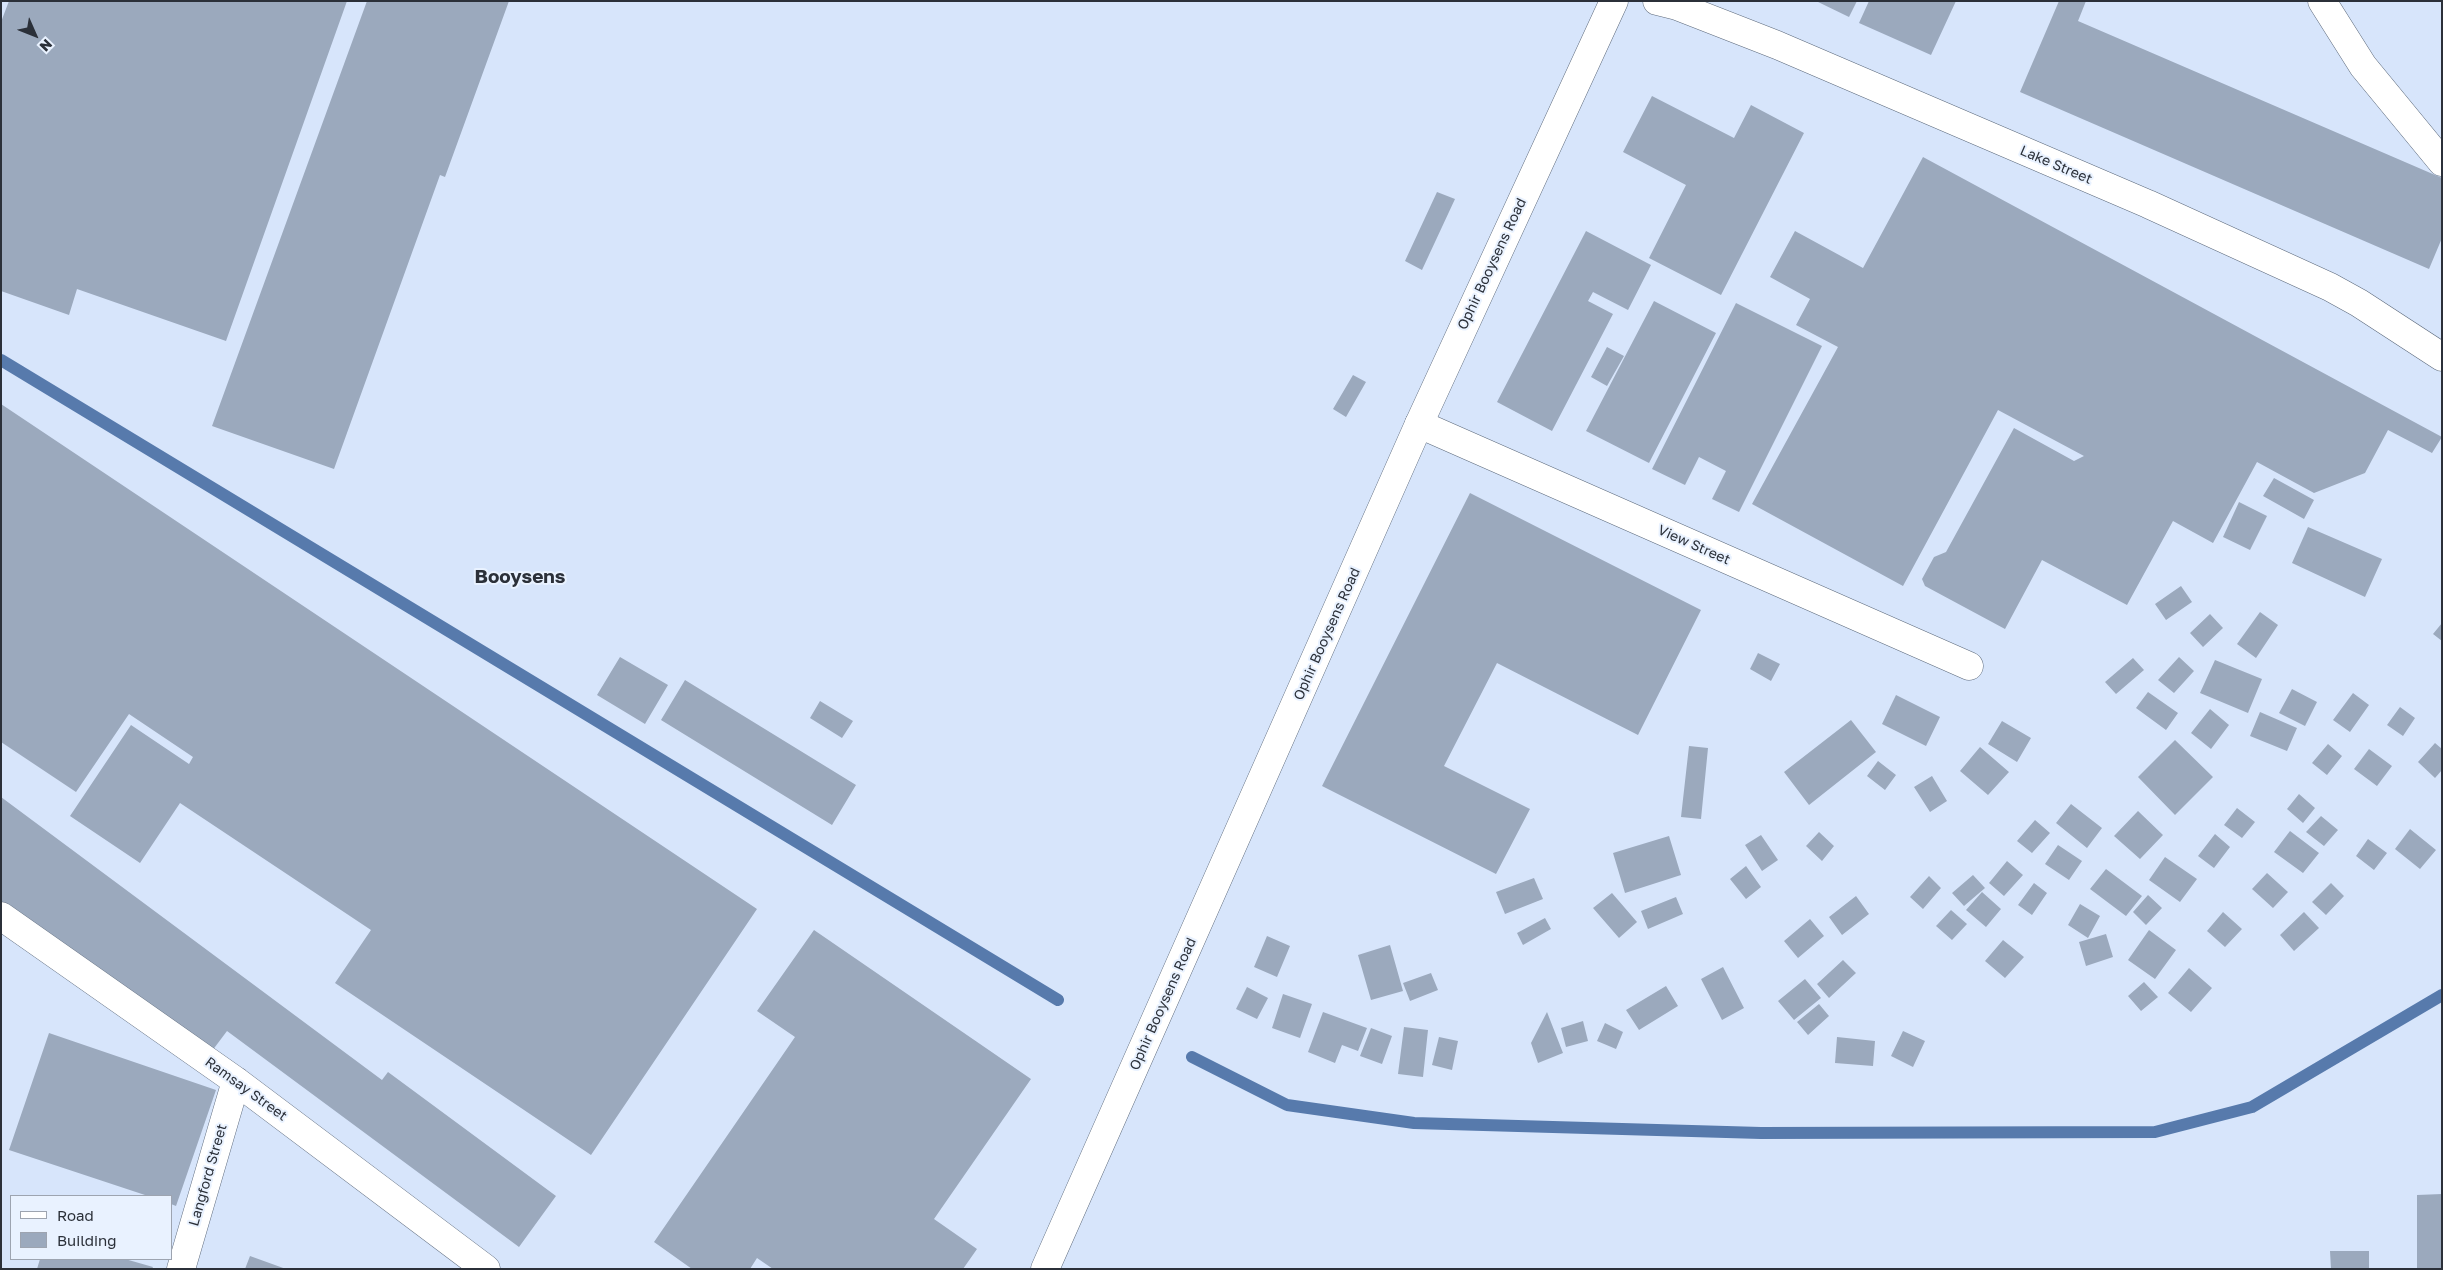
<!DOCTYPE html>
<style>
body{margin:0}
#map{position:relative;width:2443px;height:1270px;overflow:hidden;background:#d7e5fb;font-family:"Golos Text",sans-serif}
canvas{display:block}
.frame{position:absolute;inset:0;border:2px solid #2b3039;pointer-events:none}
.legend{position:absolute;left:10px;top:1195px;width:162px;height:65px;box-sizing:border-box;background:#e9f2ff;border:1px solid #9da4b0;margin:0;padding:6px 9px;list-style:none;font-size:15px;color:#2b3039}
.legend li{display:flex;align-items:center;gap:10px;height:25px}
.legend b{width:25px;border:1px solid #9da4b0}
.north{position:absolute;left:10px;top:10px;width:50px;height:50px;-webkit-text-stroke:4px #e9f2ff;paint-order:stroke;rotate:134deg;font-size:14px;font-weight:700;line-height:20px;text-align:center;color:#2b3039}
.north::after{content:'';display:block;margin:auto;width:18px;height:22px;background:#2b3039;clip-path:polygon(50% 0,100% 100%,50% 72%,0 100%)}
</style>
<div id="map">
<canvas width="2443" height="1270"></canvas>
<div class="frame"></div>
<ul class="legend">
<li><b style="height:6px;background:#fff"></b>Road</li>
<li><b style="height:14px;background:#9ba9bd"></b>Building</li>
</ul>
<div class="north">N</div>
</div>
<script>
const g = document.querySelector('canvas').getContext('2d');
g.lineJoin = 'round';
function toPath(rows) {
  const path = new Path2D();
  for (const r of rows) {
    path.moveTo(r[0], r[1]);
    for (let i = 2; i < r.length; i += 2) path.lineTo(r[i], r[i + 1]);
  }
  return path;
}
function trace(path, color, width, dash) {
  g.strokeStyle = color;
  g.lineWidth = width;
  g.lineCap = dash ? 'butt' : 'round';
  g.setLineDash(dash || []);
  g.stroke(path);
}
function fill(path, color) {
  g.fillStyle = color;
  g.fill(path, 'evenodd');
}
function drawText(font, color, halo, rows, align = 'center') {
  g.font = font + ' "Golos Text",sans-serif';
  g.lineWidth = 4;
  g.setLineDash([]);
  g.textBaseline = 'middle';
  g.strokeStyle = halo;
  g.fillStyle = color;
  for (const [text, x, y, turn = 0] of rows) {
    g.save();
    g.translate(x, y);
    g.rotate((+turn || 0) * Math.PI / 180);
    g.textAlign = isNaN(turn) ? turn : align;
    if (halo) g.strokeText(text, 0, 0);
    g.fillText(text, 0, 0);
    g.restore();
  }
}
trace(toPath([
 [1,360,1058,1000],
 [1192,1057,1287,1105,1414,1123,1761,1133,2155,1132,2252,1107,2442,995]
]), '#577aac', 12);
fill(toPath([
 [9,1,347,1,226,341,77,289,69,315,1,291,1,22],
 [367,1,509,1,445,177,440,175,334,469,212,426],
 [1816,1,1857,1,1849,17],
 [1869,1,1956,1,1931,55,1859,23],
 [2059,1,2086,1,2078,21,2442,178,2442,238,2429,269,2020,92],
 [1652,96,1734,138,1751,105,1804,133,1721,295,1649,258,1686,185,1623,152],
 [1923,157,2442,437,2432,453,2388,430,2365,473,2314,493,2257,462,2213,543,2173,521,2127,605,2042,560,2005,629,1925,586,1922,579,1934,557,1946,552,2014,428,2074,461,2084,456,1998,410,1903,586,1752,504,1838,347,1796,325,1810,299,1770,277,1795,231,1863,268],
 [1437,192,1455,199,1422,270,1405,261],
 [1586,231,1651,265,1628,310,1593,292,1588,301,1613,314,1552,431,1497,402],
 [1654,301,1716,333,1649,463,1586,431],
 [1736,303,1822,346,1739,512,1712,499,1726,471,1699,457,1685,485,1652,469],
 [1607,347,1624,356,1607,386,1591,377],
 [1353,375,1366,382,1346,417,1333,409],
 [1,404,757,909,591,1155,335,983,371,930,180,803,140,863,70,816,131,725,189,764,193,757,129,714,76,792,1,742],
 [2274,478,2314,500,2304,519,2263,496],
 [1470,493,1701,610,1638,735,1497,663,1444,766,1530,809,1496,874,1322,786],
 [2239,502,2267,516,2250,550,2223,537],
 [2308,527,2382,559,2365,597,2292,563],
 [2181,586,2192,602,2166,620,2155,604],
 [2260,612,2278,625,2256,658,2237,644],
 [2210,614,2223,628,2203,647,2190,633],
 [2442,623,2442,641,2433,634],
 [1758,653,1780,664,1771,681,1750,669],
 [620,657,668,685,645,724,597,695],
 [2179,657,2194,671,2174,693,2158,680],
 [2133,658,2144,670,2116,694,2105,682],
 [2215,660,2262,679,2248,713,2200,693],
 [685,680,856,785,832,825,661,720],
 [2292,689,2317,702,2305,726,2279,713],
 [2148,692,2178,713,2166,730,2136,708],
 [2353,693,2369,705,2350,732,2333,720],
 [1896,695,1940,717,1926,746,1882,724],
 [820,701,853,721,842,738,810,718],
 [2400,707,2415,718,2403,736,2387,725],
 [2210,709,2229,725,2211,749,2191,733],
 [2260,712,2297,728,2287,751,2250,736],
 [1851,720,1876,752,1809,805,1784,772],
 [2002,721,2031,738,2017,762,1988,744],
 [2175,740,2213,777,2175,815,2138,777],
 [2435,743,2442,749,2442,770,2435,778,2418,762],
 [2328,744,2342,756,2327,775,2312,763],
 [1689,746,1708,748,1701,819,1681,817],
 [1980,747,2009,772,1988,795,1960,771],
 [2369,749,2392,766,2377,786,2354,769],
 [1878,761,1896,775,1885,790,1867,776],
 [1932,776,1947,801,1930,812,1914,787],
 [2299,794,2315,808,2303,823,2287,809],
 [1,797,382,1080,388,1072,556,1196,519,1247,227,1031,209,1055,1,901],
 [2071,804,2102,828,2087,848,2056,823],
 [2237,808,2255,822,2242,838,2224,825],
 [2138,811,2163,835,2140,859,2114,836],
 [2321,816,2338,830,2324,846,2306,832],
 [2035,820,2050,833,2032,853,2017,841],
 [2410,829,2436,850,2420,869,2395,849],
 [2290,831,2319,853,2303,873,2274,852],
 [1819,832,1834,846,1822,861,1806,846],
 [2215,834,2230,847,2214,868,2198,856],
 [1761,835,1778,860,1762,871,1745,845],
 [1669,836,1681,875,1625,893,1613,853],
 [2368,839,2387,853,2374,870,2356,856],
 [2058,845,2082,861,2069,880,2045,864],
 [2165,857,2197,879,2180,902,2149,880],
 [2007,861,2023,875,2004,896,1989,883],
 [1746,866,1761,887,1746,899,1730,879],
 [2106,869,2142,896,2126,916,2090,889],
 [2267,873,2288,892,2273,908,2252,889],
 [1973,875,1985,888,1964,906,1952,893],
 [1929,876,1941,888,1923,909,1910,897],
 [1534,878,1543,899,1505,914,1496,892],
 [2034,883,2047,893,2032,915,2018,905],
 [2331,883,2344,896,2326,915,2312,902],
 [1982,892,2001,909,1986,927,1966,910],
 [1612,893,1637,922,1619,938,1593,908],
 [2148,895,2162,908,2146,925,2133,912],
 [1856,896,1869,914,1842,935,1829,917],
 [1676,897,1683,914,1648,929,1641,911],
 [2080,904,2100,916,2088,938,2068,925],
 [1951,910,1967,924,1952,940,1936,926],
 [2223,912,2242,929,2225,947,2207,931],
 [2304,912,2319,928,2294,951,2280,935],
 [1545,918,1551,929,1523,945,1517,933],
 [1810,919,1824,936,1798,958,1784,941],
 [814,930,1031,1079,934,1219,977,1249,963,1269,773,1269,757,1258,750,1269,692,1269,654,1242,795,1037,757,1011],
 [2149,930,2176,950,2155,979,2128,960],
 [2106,934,2113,957,2086,966,2079,942],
 [1267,936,1290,946,1277,977,1254,967],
 [2003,940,2024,957,2005,978,1985,961],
 [1390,945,1403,991,1371,1000,1358,955],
 [1843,960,1856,973,1829,998,1817,984],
 [1723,967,1744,1008,1722,1020,1701,979],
 [2189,968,2212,988,2191,1012,2168,993],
 [1431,973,1438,990,1410,1001,1403,983],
 [1805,979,1821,998,1794,1020,1778,1001],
 [2144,982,2158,997,2141,1011,2128,996],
 [1666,986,1678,1006,1639,1030,1626,1010],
 [1247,987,1268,998,1257,1019,1236,1009],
 [1283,994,1312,1004,1300,1038,1272,1028],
 [1819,1004,1829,1016,1808,1035,1797,1022],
 [1323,1012,1367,1028,1358,1051,1342,1045,1335,1063,1308,1052],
 [1547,1012,1563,1053,1538,1063,1531,1043],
 [1583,1021,1588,1041,1566,1047,1561,1028],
 [1605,1023,1623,1032,1616,1049,1597,1041],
 [1404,1027,1428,1030,1423,1077,1398,1074],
 [1371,1028,1392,1036,1382,1064,1360,1056],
 [1903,1031,1925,1041,1913,1067,1891,1056],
 [49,1033,216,1090,176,1206,171,1204,171,1196,148,1196,9,1150],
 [1439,1037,1458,1041,1452,1070,1432,1065],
 [1837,1037,1875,1041,1873,1066,1835,1063],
 [2442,1194,2442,1269,2417,1269,2417,1195],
 [2330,1251,2369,1251,2369,1269,2331,1269],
 [250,1256,286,1269,245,1269],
 [40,1259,125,1259,153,1267,152,1269,37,1269]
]), '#9ba9bd');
const minor = toPath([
 [1657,1,1677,6,1777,45,2148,204,2330,287,2359,303,2442,357],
 [2322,1,2363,66,2442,162],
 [1419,424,1969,666],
 [1,916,236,1081,486,1269],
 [181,1269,236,1081]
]);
const major = toPath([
 [1045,1269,1419,424,1614,1]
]);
trace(minor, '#5c697b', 29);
trace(major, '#5c697b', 29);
trace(minor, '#fff', 28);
trace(major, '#fff', 28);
drawText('14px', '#2b3039', '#e9f2ff', [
 ["Lake Street",2056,165,23],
 ["Ophir Booysens Road",1492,264,-65],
 ["View Street",1694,545,24],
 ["Ophir Booysens Road",1327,634,-66],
 ["Ophir Booysens Road",1163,1004,-66],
 ["Ramsay Street",246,1089,36],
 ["Langford Street",208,1175,-74]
]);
drawText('bold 19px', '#2b3039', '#e9f2ff', [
 ["Booysens",520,577]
]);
</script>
